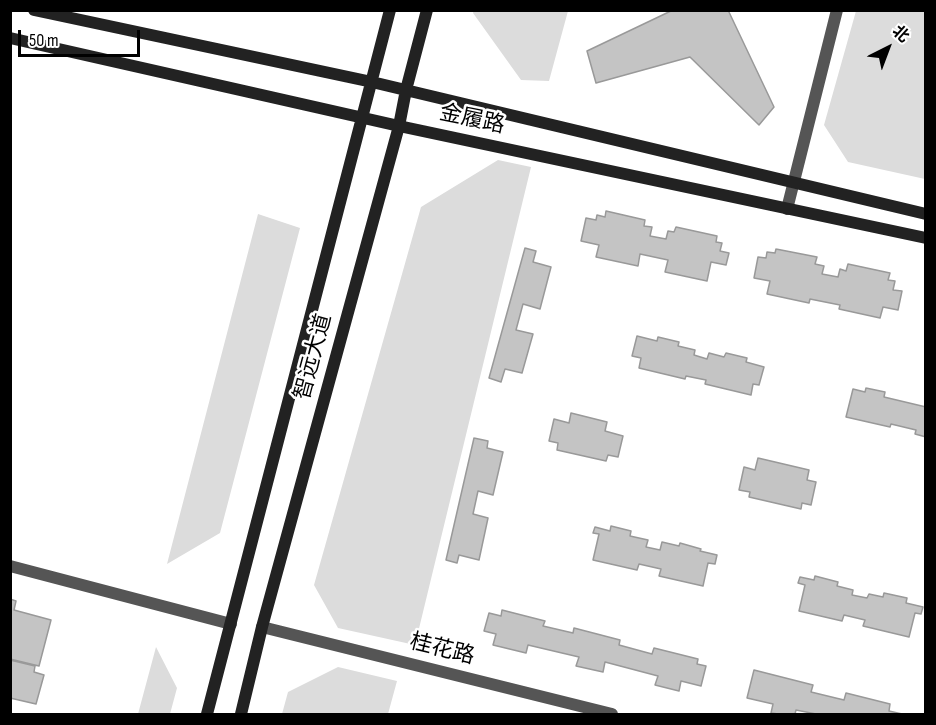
<!DOCTYPE html>
<meta charset="utf-8">
<style>
body{margin:0}
#map{position:relative;width:936px;height:725px;overflow:hidden;background:#fff;font-family:"Sofia Sans Condensed","Noto Sans SC",sans-serif}
canvas{display:block}
.frame{position:absolute;inset:0;border:12px solid #000;pointer-events:none}
.north{position:absolute;left:858px;top:18px;width:60px;height:60px;-webkit-text-stroke:4px #fff;paint-order:stroke;rotate:42deg;font-size:16px;font-weight:700;line-height:24px;text-align:center;color:#000}
.north::after{content:'';display:block;margin:auto;width:21px;height:27px;background:#000;clip-path:polygon(50% 0,100% 100%,50% 72%,0 100%)}
.scale{position:absolute;left:18px;top:30px;width:122px;height:27px;box-sizing:border-box;border:3px solid #000;border-top:0;padding-left:8px;font-size:18px;line-height:21px;white-space:nowrap;color:#000;-webkit-text-stroke:4px #fff;paint-order:stroke}
</style>
<div id="map">
<canvas width="936" height="725"></canvas>
<div class="frame"></div>
<div class="north">北</div>
<div class="scale">50 m</div>
</div>
<script>
const g = document.querySelector('canvas').getContext('2d');
g.lineJoin = 'round';
function fill(path, color) {
  g.fillStyle = color;
  g.fill(path, 'evenodd');
}
function toPath(rows) {
  const path = new Path2D();
  for (const r of rows) {
    path.moveTo(r[0], r[1]);
    for (let i = 2; i < r.length; i += 2) path.lineTo(r[i], r[i + 1]);
  }
  return path;
}
function trace(path, color, width, dash) {
  g.strokeStyle = color;
  g.lineWidth = width;
  g.lineCap = dash ? 'butt' : 'round';
  g.setLineDash(dash || []);
  g.stroke(path);
}
function drawText(font, color, halo, rows, align = 'center') {
  g.font = font + ' "Sofia Sans Condensed","Noto Sans SC",sans-serif';
  g.lineWidth = 5;
  g.setLineDash([]);
  g.textBaseline = 'middle';
  g.strokeStyle = halo;
  g.fillStyle = color;
  for (const [text, x, y, turn = 0] of rows) {
    g.save();
    g.translate(x, y);
    g.rotate((+turn || 0) * Math.PI / 180);
    g.textAlign = isNaN(turn) ? turn : align;
    if (halo) g.strokeText(text, 0, 0);
    g.fillText(text, 0, 0);
    g.restore();
  }
}
fill(toPath([
 [474,10,568,11,549,81,521,80,473,13],
 [856,11,925,11,925,179,848,162,824,125],
 [498,160,531,167,415,645,338,628,314,585,421,207],
 [258,214,300,228,220,533,167,564],
 [156,647,177,688,170,714,138,714],
 [338,667,397,681,388,714,282,714,288,692]
]), '#dcdcdc');
const building = toPath([
 [673,10,728,10,774,107,759,125,690,57,596,83,587,51,673,10],
 [606,211,645,220,644,226,652,227,650,236,666,239,668,231,674,232,676,227,717,236,716,242,722,243,720,251,729,253,726,265,711,262,707,281,665,272,668,260,640,254,638,266,596,257,599,245,581,241,586,218,596,220,597,215,605,217,606,211],
 [525,248,536,251,533,262,551,267,540,309,523,304,516,330,533,334,522,373,505,369,501,382,489,378,525,248],
 [776,249,817,257,815,264,824,266,822,274,838,277,840,269,846,271,848,264,890,273,888,280,895,281,893,290,902,291,898,310,883,307,880,318,839,309,840,305,810,299,809,303,767,294,770,281,754,278,758,257,766,258,767,252,775,253,776,249],
 [637,336,657,341,658,337,679,342,678,346,695,350,694,355,707,359,709,353,724,357,726,353,747,358,746,362,764,367,759,385,753,384,751,395,705,384,706,380,686,376,685,379,639,368,641,358,632,356,637,336],
 [866,388,885,392,884,397,926,407,926,437,915,434,916,430,891,424,890,427,846,417,853,389,865,392,866,388],
 [571,413,607,422,605,431,623,436,618,457,608,455,606,461,557,450,558,443,549,441,554,419,569,423,571,413],
 [474,438,488,441,487,448,503,452,493,495,478,491,473,514,488,518,479,560,459,555,457,563,446,560,474,438],
 [758,458,809,470,807,480,816,482,811,505,802,503,801,509,749,497,750,492,739,490,744,467,755,470,758,458],
 [611,526,631,531,630,536,648,540,646,547,660,550,662,542,679,546,680,543,701,549,700,551,717,555,715,564,708,563,703,586,659,576,661,569,639,564,637,570,593,560,599,534,593,533,595,527,610,531,611,526],
 [815,576,838,582,837,586,853,590,852,595,867,598,869,594,883,597,884,593,907,598,906,603,923,607,921,614,915,613,909,637,863,626,865,620,844,615,842,621,799,611,805,585,798,583,800,577,814,580,815,576],
 [10,599,16,601,14,610,51,620,39,666,10,659,10,599],
 [502,610,545,621,543,626,573,633,574,628,620,640,619,645,652,654,654,648,698,659,697,664,706,666,701,686,681,681,679,691,655,685,658,676,605,662,603,672,576,666,579,657,528,645,526,653,493,645,496,634,484,631,489,613,501,616,502,610],
 [10,660,35,666,34,672,44,675,36,704,10,698,10,660],
 [754,670,813,685,811,692,844,700,846,693,890,704,889,711,902,714,816,714,796,710,795,714,778,714,771,713,773,704,747,698,754,670]
]);
fill(building, '#c4c4c4');
trace(building, '#999', 1.5);
trace(toPath([
 [787,209,837,10],
 [10,566,231,624],
 [262,627,612,714]
]), '#555', 12);
trace(toPath([
 [34,10,372,82,926,214],
 [10,38,399,126,926,238],
 [207,714,390,10],
 [241,714,262,627,399,126,406,90,427,10]
]), '#222', 12);
drawText('22px', '#000', '#fff', [
 ["金履路",472,120,12],
 ["智远大道",314,357,-75],
 ["桂花路",442,650,14]
]);
</script>
